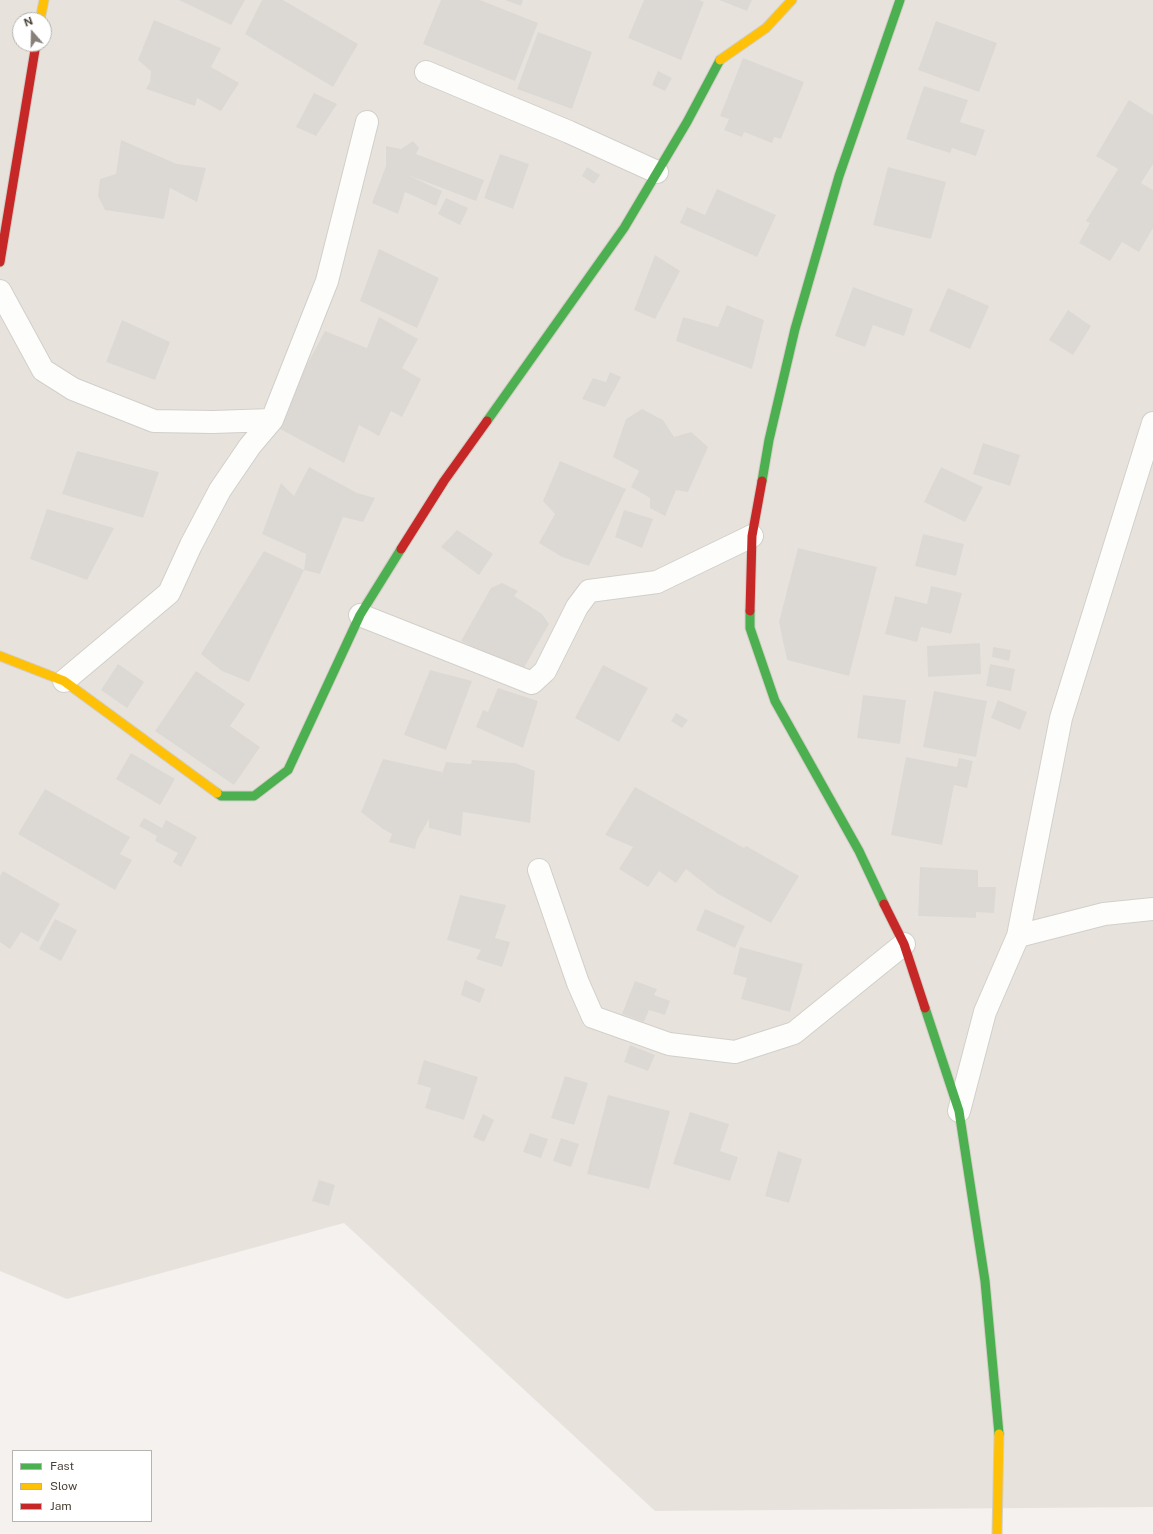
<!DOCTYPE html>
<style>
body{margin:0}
#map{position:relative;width:1153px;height:1534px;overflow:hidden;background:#f4f1ee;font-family:"Public Sans",sans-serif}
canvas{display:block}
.legend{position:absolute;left:12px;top:1450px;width:140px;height:72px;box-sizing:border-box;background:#fff;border:1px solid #b7b4b0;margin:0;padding:5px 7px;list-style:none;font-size:12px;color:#4b4339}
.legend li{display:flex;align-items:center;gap:8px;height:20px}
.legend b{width:20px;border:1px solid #b7b4b0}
.north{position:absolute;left:12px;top:12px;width:40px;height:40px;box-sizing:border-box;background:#fff;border:1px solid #b7b4b0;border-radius:50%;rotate:340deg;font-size:11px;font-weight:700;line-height:16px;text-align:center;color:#4b4339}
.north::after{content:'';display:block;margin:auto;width:14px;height:18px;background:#868078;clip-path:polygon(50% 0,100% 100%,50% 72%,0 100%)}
</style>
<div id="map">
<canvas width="1153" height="1534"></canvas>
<ul class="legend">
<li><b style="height:5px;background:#4caf50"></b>Fast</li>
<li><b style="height:5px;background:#ffc107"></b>Slow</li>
<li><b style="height:5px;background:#c62828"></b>Jam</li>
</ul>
<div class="north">N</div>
</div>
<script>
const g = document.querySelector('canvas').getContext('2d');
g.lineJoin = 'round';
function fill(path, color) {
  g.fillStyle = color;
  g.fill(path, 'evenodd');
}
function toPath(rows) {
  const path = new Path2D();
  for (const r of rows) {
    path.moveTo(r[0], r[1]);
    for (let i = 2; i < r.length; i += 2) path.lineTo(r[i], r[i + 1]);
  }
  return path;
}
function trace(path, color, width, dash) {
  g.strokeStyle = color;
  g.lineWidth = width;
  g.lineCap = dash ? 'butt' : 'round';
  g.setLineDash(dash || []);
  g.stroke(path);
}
fill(toPath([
 [0,0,1153,0,1153,1507,655,1511,344,1223,67,1299,0,1271],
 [20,20,44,20,44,44,20,44]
]), '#e7e3dc');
fill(toPath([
 [179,0,245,0,231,25],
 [262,0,283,0,358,44,333,87,245,34],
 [441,0,480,0,538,23,515,81,423,44],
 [505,0,523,0,521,6],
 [644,0,699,0,704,2,681,60,628,38],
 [719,0,752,0,747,11],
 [154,20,221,48,211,67,239,83,221,111,197,98,195,106,146,89,150,82,151,71,138,60],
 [936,21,997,43,979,92,918,70],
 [538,32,592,52,572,109,517,89],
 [743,58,804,82,781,139,774,137,772,143,744,132,742,137,724,130,729,119,720,116],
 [658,71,672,78,665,91,652,85],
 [924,86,968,100,960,122,985,130,976,156,952,148,950,153,906,139],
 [314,93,337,104,316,136,296,127],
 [1129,100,1153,115,1153,164,1141,183,1153,190,1153,228,1139,252,1122,242,1110,261,1079,243,1090,223,1086,221,1118,169,1096,156],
 [121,140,177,164,206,168,197,202,170,188,164,219,105,210,98,196,100,179,116,174],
 [413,141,419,148,416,154,484,180,476,201,408,175,442,191,436,206,405,192,398,214,372,203,386,166,386,146,401,149],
 [500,154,529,164,513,209,484,198],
 [587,167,600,175,594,184,582,176],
 [888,167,946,182,931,239,873,225],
 [717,189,776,215,757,257,680,223,687,207,705,215],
 [446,198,468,208,460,225,438,214],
 [379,249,439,278,417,328,360,301],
 [655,255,680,271,655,319,634,310],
 [853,287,913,309,904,336,873,325,865,347,835,336],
 [948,288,989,306,970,349,929,331],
 [727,305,764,320,752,369,676,341,683,317,718,327],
 [1068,310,1091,326,1073,355,1049,340],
 [379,317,418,339,402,368,421,379,402,417,391,411,379,436,359,425,344,463,278,428,303,372,325,331,367,348],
 [122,320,170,342,155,380,106,362],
 [610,372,621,377,605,407,582,399,593,378,606,382],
 [642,409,663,420,674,437,691,432,708,447,688,492,676,490,665,516,650,508,650,498,631,487,639,471,613,457,626,419],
 [983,443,1020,455,1010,486,973,474],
 [77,451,159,472,143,518,62,494],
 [560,461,626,489,589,566,562,557,539,543,555,514,543,501],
 [309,467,357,493,375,498,363,522,343,517,320,574,304,570,249,682,222,671,201,654,264,551,304,570,306,554,262,534,281,483,294,496],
 [941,467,983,487,965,522,924,502],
 [47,509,114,528,87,580,30,559],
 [624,510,653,519,642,548,615,537],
 [457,530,493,554,479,575,441,547],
 [923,534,964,544,956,576,915,566],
 [798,548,877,567,849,676,787,660,779,622],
 [502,583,518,591,514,596,542,614,549,624,522,671,461,641,491,588],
 [931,586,962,593,951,634,921,627,917,642,885,634,895,596,927,604],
 [980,643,981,674,928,677,927,646],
 [993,647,1011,650,1009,661,992,657],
 [118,664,144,682,127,708,101,690],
 [990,664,1015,669,1011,691,986,686],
 [603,665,648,688,619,742,575,718],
 [430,670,472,681,446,750,404,735],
 [196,671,245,704,230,726,260,747,234,785,155,731],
 [498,688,538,701,523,748,476,727,483,710,488,712],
 [934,691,987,701,976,757,923,747],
 [863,695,906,700,900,744,857,738],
 [998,700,1027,712,1020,730,991,718],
 [676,713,688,720,682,728,671,721],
 [131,753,175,779,160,805,116,779],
 [906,757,957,767,959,758,973,761,967,788,954,785,942,845,891,835],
 [383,759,442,772,441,777,446,762,471,764,472,760,515,763,535,771,530,823,463,812,461,836,429,828,429,819,417,840,415,849,389,842,392,834,383,829,361,812],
 [635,787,744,848,746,846,799,876,771,923,718,894,686,869,676,883,659,871,648,887,619,869,633,847,605,835],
 [45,789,130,837,120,854,132,860,115,890,18,834],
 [144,818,162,828,166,820,197,837,181,867,173,862,178,853,155,841,157,836,139,826],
 [920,867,978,870,978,887,996,887,994,913,976,912,976,918,918,916],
 [3,871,60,904,38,942,21,932,10,949,0,942,0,876],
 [460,895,506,905,495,938,510,942,502,967,476,959,481,950,447,940],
 [705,909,745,926,735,948,696,930],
 [55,919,77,930,61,961,39,949],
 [740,947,803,964,790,1012,741,999,747,978,733,974],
 [465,980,485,989,480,1003,461,995],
 [635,981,657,989,654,995,670,1001,665,1015,649,1010,644,1022,622,1014],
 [630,1045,655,1055,648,1071,624,1062],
 [424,1060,478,1077,464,1120,425,1108,431,1088,417,1084],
 [565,1076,588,1083,574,1125,551,1118],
 [608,1095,670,1111,649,1189,587,1174],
 [690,1112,729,1124,720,1151,738,1157,730,1181,673,1164],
 [483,1114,494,1120,484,1142,473,1137],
 [530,1133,548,1139,541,1158,523,1152],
 [561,1138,579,1144,571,1167,553,1161],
 [778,1151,802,1159,789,1203,765,1196],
 [319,1180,335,1185,329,1206,312,1201]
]), '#dcd9d5');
const street = toPath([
 [426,72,569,132,657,172],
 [0,291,43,370,73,389,154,421,213,422,272,420],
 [360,615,532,683,545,671,577,607,589,591,657,582,752,536],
 [64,681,169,593,191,545,220,490,250,446,272,420,327,281,367,122],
 [539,870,578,983,593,1017,669,1044,735,1052,794,1033,904,944],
 [1018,936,1104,914,1153,909],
 [959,1111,985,1012,1018,936,1061,718,1153,423]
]);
const fast = toPath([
 [487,421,624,228,687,122,720,60],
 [762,481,769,440,795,329,839,176,900,0],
 [750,611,750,628,775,701,859,851,884,904],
 [217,793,221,796,254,796,288,770,360,615,401,549],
 [925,1008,959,1111,985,1281,999,1434]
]);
const slow = toPath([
 [40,20,44,0],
 [720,60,766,28,792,0],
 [0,656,64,681,217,793],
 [997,1534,999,1434]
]);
const jam = toPath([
 [0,262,36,44],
 [401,549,444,481,487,421],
 [750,611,752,536,762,481],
 [884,904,904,944,925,1008]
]);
trace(street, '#d2cfcb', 24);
trace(fast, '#d3cec5', 11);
trace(slow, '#d3cec5', 11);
trace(jam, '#d3cec5', 11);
trace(street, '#fdfdfc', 22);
trace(fast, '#4caf50', 9);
trace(slow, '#ffc107', 9);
trace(jam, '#c62828', 9);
</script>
